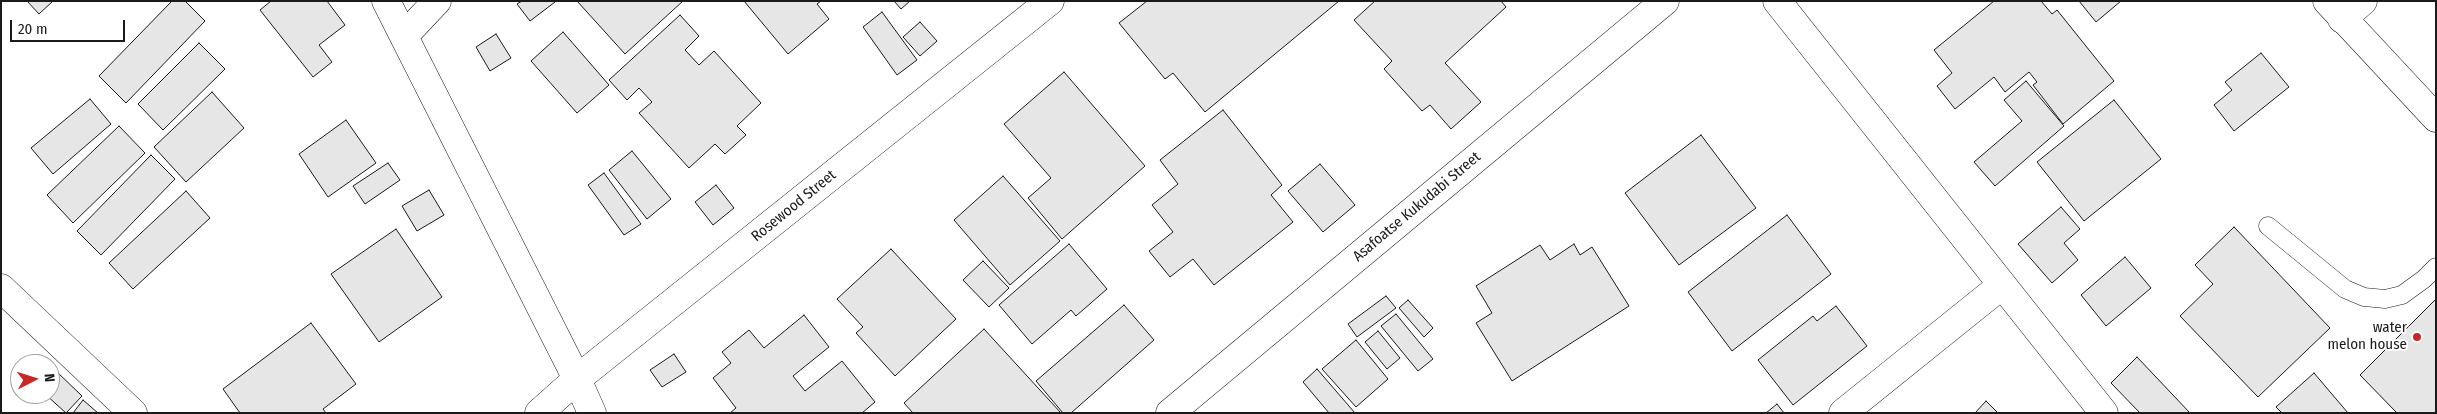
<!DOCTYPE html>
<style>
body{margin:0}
#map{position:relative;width:2437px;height:414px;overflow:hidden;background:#fff;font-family:"Fira Sans Condensed",sans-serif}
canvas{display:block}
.frame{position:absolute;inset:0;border:2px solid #1a1a1a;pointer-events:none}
.north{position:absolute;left:10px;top:354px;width:50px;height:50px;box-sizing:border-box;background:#fff;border:1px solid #a3a3a3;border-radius:50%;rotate:85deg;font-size:14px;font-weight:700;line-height:20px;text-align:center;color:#1a1a1a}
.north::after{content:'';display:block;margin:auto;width:18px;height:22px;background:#c62828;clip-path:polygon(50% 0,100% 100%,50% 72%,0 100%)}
.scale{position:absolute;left:10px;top:20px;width:115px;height:22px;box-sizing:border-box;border:2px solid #1a1a1a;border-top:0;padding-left:6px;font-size:15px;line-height:18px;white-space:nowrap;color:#1a1a1a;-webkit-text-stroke:4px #fff;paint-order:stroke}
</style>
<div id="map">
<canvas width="2437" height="414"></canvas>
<div class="frame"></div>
<div class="north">N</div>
<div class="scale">20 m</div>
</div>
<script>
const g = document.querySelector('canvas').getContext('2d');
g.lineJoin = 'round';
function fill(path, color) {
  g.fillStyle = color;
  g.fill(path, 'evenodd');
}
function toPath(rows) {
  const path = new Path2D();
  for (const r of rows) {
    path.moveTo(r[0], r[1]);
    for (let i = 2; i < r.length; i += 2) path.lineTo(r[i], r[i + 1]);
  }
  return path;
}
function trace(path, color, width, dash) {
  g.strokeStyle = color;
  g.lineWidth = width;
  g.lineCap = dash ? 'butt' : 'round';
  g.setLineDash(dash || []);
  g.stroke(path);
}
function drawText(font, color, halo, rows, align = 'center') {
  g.font = font + ' "Fira Sans Condensed",sans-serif';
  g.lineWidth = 4;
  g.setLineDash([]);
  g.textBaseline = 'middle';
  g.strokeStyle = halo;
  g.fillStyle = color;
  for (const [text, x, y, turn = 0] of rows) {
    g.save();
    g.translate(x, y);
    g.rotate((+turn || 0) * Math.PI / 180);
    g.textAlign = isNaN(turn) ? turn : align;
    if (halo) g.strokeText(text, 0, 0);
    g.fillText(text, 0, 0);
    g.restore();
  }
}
const building = toPath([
 [27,1,53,1,39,14,27,1],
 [172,1,185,1,205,21,126,103,99,76,172,1],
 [271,1,327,1,345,25,319,45,332,62,313,77,260,10,271,1],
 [522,1,554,1,555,2,530,21,517,4,522,1],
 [577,1,683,1,625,54,577,1],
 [744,1,821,1,817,4,829,19,788,54,744,1],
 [894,1,910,1,901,9,894,1],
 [1147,1,1339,1,1205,112,1173,73,1165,79,1119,23,1147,1],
 [1375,1,1501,1,1506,7,1445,63,1481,102,1451,129,1430,105,1422,111,1384,69,1392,61,1354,20,1375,1],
 [1994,1,2041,1,2052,14,2057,10,2114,81,2063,124,2033,85,2037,82,2029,72,2005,92,1994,77,1955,109,1937,86,1952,73,1934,50,1994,1],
 [2079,1,2121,1,2096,22,2079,1],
 [882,12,917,60,897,75,863,27,882,12],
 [680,15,699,36,685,50,699,65,714,51,761,103,737,126,746,135,725,154,715,144,689,168,639,113,652,102,639,88,627,100,609,80,680,15],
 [920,22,937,41,920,56,903,37,920,22],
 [563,32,609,85,577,113,531,61,563,32],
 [496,34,511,58,490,71,476,47,496,34],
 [199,43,225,69,163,130,138,104,199,43],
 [2261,53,2289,87,2234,131,2214,105,2232,90,2225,82,2261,53],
 [1064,72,1145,166,1062,239,1028,198,1051,178,1004,124,1064,72],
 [2026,81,2064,126,1995,186,1974,162,2022,121,2004,100,2026,81],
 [212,92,244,128,186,182,154,147,212,92],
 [90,99,111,124,53,174,31,148,90,99],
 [2114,100,2161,159,2084,221,2037,162,2114,100],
 [1223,110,1282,185,1271,195,1293,222,1214,285,1193,259,1170,277,1149,251,1173,232,1152,205,1178,184,1160,160,1223,110],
 [346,120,376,163,328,197,299,154,346,120],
 [119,126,145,153,73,223,47,195,119,126],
 [1701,135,1756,208,1679,265,1625,193,1701,135],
 [632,151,671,199,647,219,609,170,632,151],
 [151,155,175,179,101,255,77,231,151,155],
 [388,163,400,180,365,204,353,186,388,163],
 [1320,164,1355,205,1323,232,1288,191,1320,164],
 [604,173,641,224,624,235,588,185,604,173],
 [1003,176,1060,241,1010,285,954,220,1003,176],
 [716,185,734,208,713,225,695,202,716,185],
 [429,190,444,215,417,231,402,206,429,190],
 [186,191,210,218,133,289,109,263,186,191],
 [2061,207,2080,229,2064,243,2078,260,2052,283,2018,244,2061,207],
 [1787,215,1831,274,1732,351,1688,292,1787,215],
 [2234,227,2330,328,2258,397,2180,316,2213,284,2195,265,2234,227],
 [396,229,442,297,379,342,331,274,396,229],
 [1069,244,1107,289,1076,316,1071,310,1032,344,999,305,1069,244],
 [1574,244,1580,255,1592,247,1629,306,1512,381,1476,323,1492,313,1476,286,1540,245,1550,260,1574,244],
 [891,249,956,319,895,376,856,333,863,327,837,299,891,249],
 [2125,257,2151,288,2106,326,2081,295,2125,257],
 [983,261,1009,288,989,307,963,280,983,261],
 [1386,296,1396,308,1357,337,1348,324,1386,296],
 [2436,299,2436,413,2397,413,2360,375,2436,299],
 [1408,300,1433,328,1424,337,1399,308,1408,300],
 [1124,305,1154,340,1071,413,1063,413,1036,381,1124,305],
 [1836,306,1867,346,1793,405,1758,360,1813,316,1817,321,1836,306],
 [1396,314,1433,359,1418,371,1381,326,1396,314],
 [804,315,829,347,793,376,805,391,842,361,875,402,862,413,730,413,736,408,713,378,731,363,722,352,749,330,764,348,804,315],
 [311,323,356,384,323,409,326,413,240,413,223,389,311,323],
 [984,329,1061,413,913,413,904,403,984,329],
 [1378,331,1400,358,1387,369,1365,342,1378,331],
 [1356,340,1388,379,1356,407,1322,369,1356,340],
 [674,354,686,372,662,387,650,370,674,354],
 [2137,357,2190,413,2140,413,2111,383,2137,357],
 [1317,369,1355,413,1329,413,1303,382,1317,369],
 [56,371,82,396,66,413,45,394,50,394,50,378,56,371],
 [2314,373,2348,413,2282,413,2276,407,2314,373],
 [83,400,98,413,73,413,83,400],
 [1986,401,1998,413,1975,413,1986,401],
 [1777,404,1784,413,1766,413,1777,404]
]);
fill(building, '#e6e6e6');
trace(building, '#1a1a1a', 1);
const lane = toPath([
 [2268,226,2345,289,2364,297,2385,299,2402,295,2424,279,2436,267]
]);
const street = toPath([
 [386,1,577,379,592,413],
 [1777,1,2104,413],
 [2342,19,2363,1],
 [404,36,437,1],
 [1,288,133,413],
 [539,413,577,379,1050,1],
 [1843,413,2002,285]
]);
const secondary = toPath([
 [2327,1,2436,118],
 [1170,413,1665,1]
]);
trace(lane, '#1a1a1a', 19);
trace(street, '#1a1a1a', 29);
trace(secondary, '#1a1a1a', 29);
trace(lane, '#fff', 18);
trace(street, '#fff', 28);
trace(secondary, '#fff', 28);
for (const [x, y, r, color] of [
 [2417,337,5,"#c62828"]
]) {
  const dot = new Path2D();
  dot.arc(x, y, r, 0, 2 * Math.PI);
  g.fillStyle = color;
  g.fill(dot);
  trace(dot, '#fff', 2);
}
drawText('15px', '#1a1a1a', '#fff', [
 ["Rosewood Street",794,206,-39],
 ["Asafoatse Kukudabi Street",1417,207,-40]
]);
drawText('15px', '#1a1a1a', '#fff', [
 ["water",2407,328],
 ["melon house",2407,345]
], 'right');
</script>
